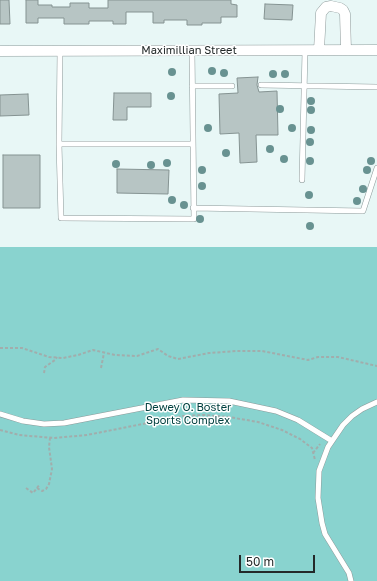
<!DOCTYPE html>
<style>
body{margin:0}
#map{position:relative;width:377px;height:581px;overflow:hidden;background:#e8f7f6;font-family:"Golos Text",sans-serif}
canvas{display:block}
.scale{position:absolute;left:239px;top:555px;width:76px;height:18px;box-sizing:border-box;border:2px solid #232929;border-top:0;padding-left:5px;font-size:12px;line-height:14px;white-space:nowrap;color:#232929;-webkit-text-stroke:3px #fff;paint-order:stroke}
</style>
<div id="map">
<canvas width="377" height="581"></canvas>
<div class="scale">50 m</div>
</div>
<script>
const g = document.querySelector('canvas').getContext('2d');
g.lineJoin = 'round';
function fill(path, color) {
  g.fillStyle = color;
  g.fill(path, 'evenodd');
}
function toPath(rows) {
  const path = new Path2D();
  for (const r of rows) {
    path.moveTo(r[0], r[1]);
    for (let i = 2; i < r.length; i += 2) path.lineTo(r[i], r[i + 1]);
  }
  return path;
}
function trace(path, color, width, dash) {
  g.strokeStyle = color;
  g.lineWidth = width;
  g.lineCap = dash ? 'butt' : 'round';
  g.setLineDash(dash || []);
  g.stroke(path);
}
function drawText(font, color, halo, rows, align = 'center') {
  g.font = font + ' "Golos Text",sans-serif';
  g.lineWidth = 3;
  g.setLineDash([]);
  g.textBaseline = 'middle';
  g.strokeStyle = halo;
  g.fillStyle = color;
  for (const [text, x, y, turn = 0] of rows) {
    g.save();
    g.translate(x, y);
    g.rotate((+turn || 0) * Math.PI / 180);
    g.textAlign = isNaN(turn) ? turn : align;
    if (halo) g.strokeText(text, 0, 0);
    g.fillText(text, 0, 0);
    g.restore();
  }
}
fill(toPath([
 [0,247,377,247,377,581,0,581]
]), '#89d3cf');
const building = toPath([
 [0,0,9,0,10,24,0,24,0,0],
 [26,0,38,0,38,5,52,5,52,7,70,7,70,3,89,3,89,8,108,8,108,0,231,0,231,4,237,5,237,17,221,17,221,23,202,23,202,25,187,25,187,20,164,20,164,23,153,23,153,12,126,12,126,24,113,24,113,21,89,21,89,24,64,24,64,18,38,18,38,23,26,23,26,0],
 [265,4,293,5,292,20,264,19,265,4],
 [258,77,257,85,259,92,277,91,278,135,256,135,257,162,240,163,239,133,220,134,219,94,238,93,237,78,258,77],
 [114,93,151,93,151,107,127,107,127,120,113,120,114,93],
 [28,94,29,115,0,116,0,95,28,94],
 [3,155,40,155,40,208,3,208,3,155],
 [117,169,169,170,168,194,117,193,117,169]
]);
fill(building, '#b7c5c4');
trace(building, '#859392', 1);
const lane = toPath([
 [60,51,59,144,61,218,194,219,192,51],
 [261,85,377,87],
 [192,86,232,86],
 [59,144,193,144],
 [302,180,305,51],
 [193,208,363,211,377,168],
 [0,414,23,421,44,424,64,423,183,400,229,401,276,411,298,420,332,441],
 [351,581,349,573,325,534,322,523,318,498,319,471,328,447,343,425,352,416,362,409,377,402]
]);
const street = toPath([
 [319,50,321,13,326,7,331,6,340,8,343,10,345,14,346,50],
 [0,51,377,50]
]);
trace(lane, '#8d9a9a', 6);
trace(street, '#8d9a9a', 11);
trace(toPath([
 [0,348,22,348,49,357,63,358,78,355,93,350,115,355,137,356,158,349,168,356,178,359,209,353,237,351,262,351,308,360,318,357,338,357,377,366],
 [101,368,104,353],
 [44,373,45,367,55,360,57,357],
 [0,430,19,435,54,438,87,435,183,416,204,415,229,417,258,422,282,430,300,439,312,448,315,460],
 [313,453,320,444],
 [26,488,33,493,37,488,42,491,46,489,49,484,52,469,49,447,50,438],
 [37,488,40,484]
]), '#a1adac', 2, [3, 2]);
trace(lane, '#fff', 5);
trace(street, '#fff', 10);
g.fillStyle = '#689291';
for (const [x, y] of [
 [212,71],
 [172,72],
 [224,73],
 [273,74],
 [285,74],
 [171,96],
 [311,101],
 [280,109],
 [311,110],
 [208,128],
 [292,128],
 [311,130],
 [310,142],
 [270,149],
 [226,153],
 [284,159],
 [310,161],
 [371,161],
 [167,163],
 [116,164],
 [151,165],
 [202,170],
 [367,170],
 [202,186],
 [363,189],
 [309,195],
 [172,200],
 [357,201],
 [184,205],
 [200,219],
 [310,226]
]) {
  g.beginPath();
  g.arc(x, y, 4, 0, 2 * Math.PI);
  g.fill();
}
drawText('11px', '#232929', '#fff', [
 ["Maximillian Street",189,51]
]);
drawText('11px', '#00403f', '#fff', [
 ["Dewey O. Boster",188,408],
 ["Sports Complex",188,421]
]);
</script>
